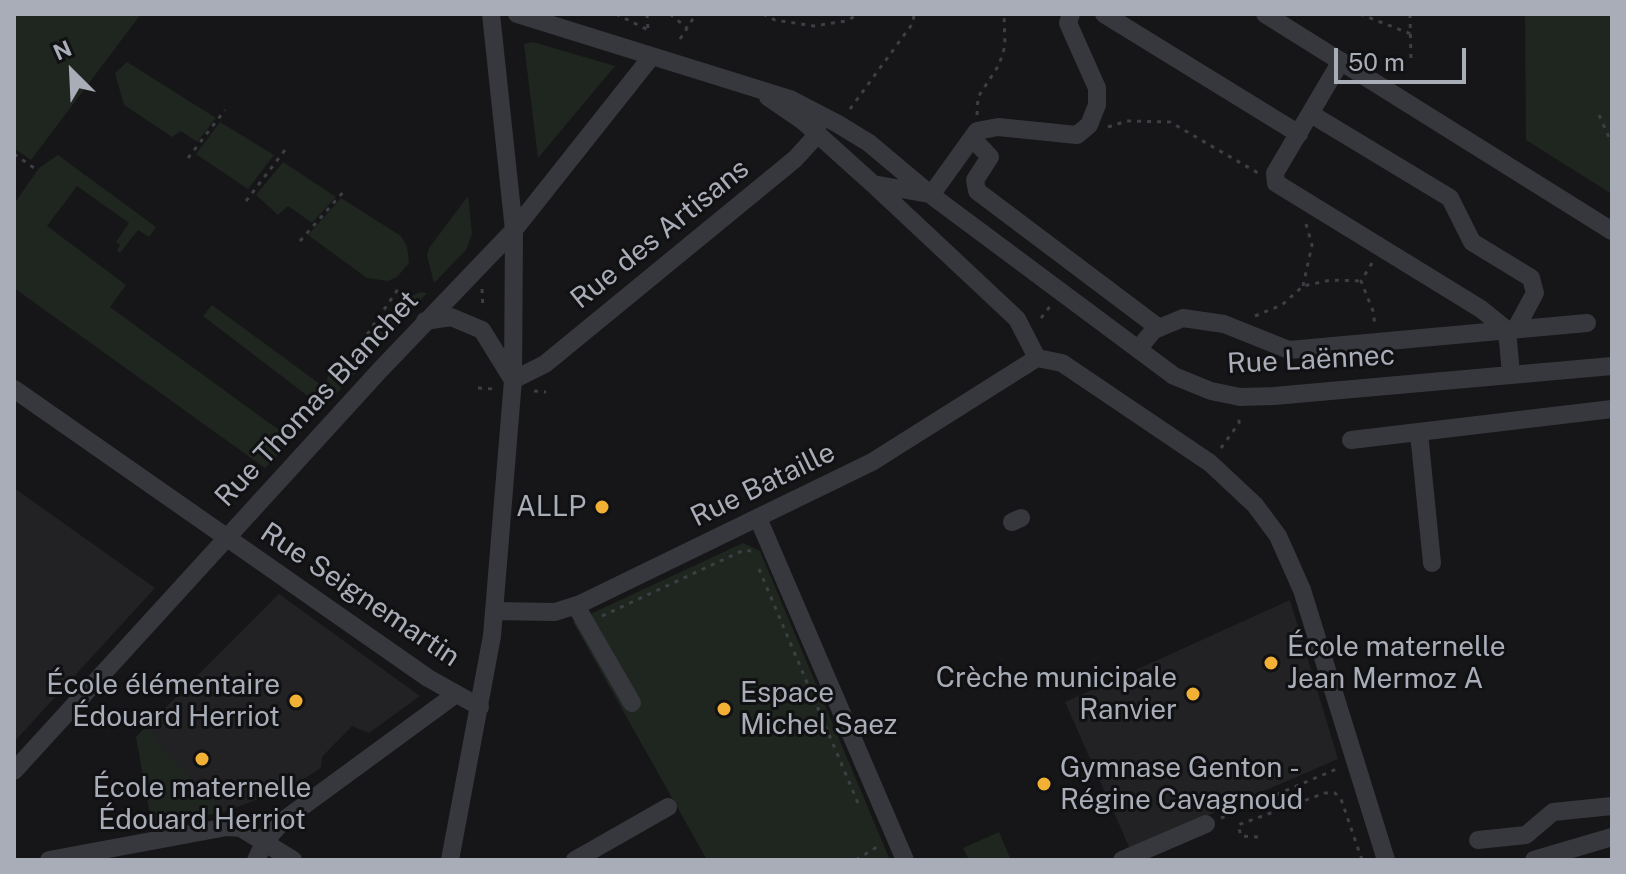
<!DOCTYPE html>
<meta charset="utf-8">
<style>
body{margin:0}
#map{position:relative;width:1626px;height:874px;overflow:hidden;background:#161618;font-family:"Public Sans",sans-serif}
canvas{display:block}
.frame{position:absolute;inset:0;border:16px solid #a8adb8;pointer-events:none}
.north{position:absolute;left:32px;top:32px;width:80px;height:80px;-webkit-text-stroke:6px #111113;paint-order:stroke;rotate:336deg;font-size:22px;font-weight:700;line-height:32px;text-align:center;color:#a8adb8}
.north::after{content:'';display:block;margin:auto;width:28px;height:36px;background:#a8adb8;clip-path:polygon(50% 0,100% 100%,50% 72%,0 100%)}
.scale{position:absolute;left:1334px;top:48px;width:132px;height:36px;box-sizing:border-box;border:4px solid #a8adb8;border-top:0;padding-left:10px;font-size:24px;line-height:28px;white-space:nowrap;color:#a8adb8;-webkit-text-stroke:6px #111113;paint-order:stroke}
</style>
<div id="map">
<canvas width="1626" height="874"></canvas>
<div class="frame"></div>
<div class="north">N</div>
<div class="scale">50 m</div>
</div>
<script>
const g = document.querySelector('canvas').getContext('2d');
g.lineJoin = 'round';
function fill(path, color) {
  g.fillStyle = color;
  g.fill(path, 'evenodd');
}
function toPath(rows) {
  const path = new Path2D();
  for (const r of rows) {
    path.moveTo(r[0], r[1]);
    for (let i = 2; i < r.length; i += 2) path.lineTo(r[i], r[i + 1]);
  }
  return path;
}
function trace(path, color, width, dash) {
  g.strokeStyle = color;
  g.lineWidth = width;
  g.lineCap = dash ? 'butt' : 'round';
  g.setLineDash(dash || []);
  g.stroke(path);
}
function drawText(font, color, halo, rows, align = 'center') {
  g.font = font + ' "Public Sans",sans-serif';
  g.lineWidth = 6;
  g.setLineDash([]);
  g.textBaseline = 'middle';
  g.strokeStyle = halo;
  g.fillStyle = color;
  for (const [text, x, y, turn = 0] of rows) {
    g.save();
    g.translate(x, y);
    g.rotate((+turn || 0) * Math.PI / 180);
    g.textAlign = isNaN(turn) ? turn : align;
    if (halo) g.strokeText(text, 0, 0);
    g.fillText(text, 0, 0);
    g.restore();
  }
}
fill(toPath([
 [14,488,155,588,14,742],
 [279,594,420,696,369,733,352,726,322,757,321,768,293,786,224,812,152,825,136,737],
 [1290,600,1338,759,1130,849,1065,702]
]), '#222225');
fill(toPath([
 [14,14,141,14,31,160,14,148],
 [1525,14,1612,14,1612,194,1526,140],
 [533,42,615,66,538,158,524,44],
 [127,62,216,118,197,142,181,131,172,137,124,105,115,73],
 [220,122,274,155,248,189,196,154],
 [58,155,156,227,149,237,138,230,120,253,117,250,120,245,116,242,129,223,77,186,47,226,126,285,110,307,283,433,297,415,309,423,265,468,14,288,14,204,39,168],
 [283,162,336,197,312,223,288,206,278,215,256,195],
 [468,196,472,234,466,250,434,283,427,255,429,248],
 [341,198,401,236,407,246,409,263,397,277,388,281,367,278,308,235],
 [421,292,427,293,378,346,373,335,399,301],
 [212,305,324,387,313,400,203,316],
 [339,358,356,372,328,403,323,399,329,371],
 [743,543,760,551,890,860,707,860,573,622],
 [146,727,156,737,154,740,224,812,152,825,136,737],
 [999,832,1011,860,969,860,963,848]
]), '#1e261f');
trace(toPath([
 [616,14,648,30],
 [647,14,648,30],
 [670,14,687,28],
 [763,14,775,20,814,26,846,21,859,14],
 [1360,14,1411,34],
 [1410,14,1411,63],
 [14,16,15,14],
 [680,39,696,14],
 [850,109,913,23,914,14],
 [977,115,978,97,999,65,1005,46,1004,14],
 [1599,115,1612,144],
 [1108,127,1127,121,1170,122,1258,173],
 [14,154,34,168],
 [188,158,225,110],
 [246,201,285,150],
 [300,241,345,190],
 [1372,263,1361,281,1373,311,1375,326],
 [1303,286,1312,245,1306,224],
 [482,289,483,309],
 [1255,316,1282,305,1303,286,1331,280,1361,281],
 [1041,318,1051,305],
 [356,351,398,289],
 [478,388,494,389],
 [534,391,546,392],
 [1221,448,1239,423,1239,415],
 [759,569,858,803],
 [602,616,744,550,751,551],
 [1221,818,1339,768],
 [1258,837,1241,836,1238,825,1325,793,1335,793,1341,799,1362,860],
 [856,860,880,845]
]), '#3d3f44', 3, [4, 6]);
trace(toPath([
 [517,14,790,99,838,124,869,143,931,195,1174,376,1211,391,1240,397,1274,396,1612,366],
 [1104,14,1299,134],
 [1265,14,1612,231],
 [1341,61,1275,173,1276,183,1481,309,1507,330,1511,374],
 [768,97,803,121,873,184,929,194],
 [1311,114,1450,198,1472,242,1531,278,1535,293,1515,330],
 [972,138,990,157,975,180,977,191,1159,328],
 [873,184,1017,319,1037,358],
 [931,195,977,131,998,127,1077,135,1089,125,1097,105,1097,88,1068,23,1071,14],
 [425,321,451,317,482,330,511,377],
 [1138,349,1154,330,1183,318,1224,324,1289,350,1587,323],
 [1037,358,1062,363,1210,463,1255,505,1278,536,1302,590,1386,860],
 [513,380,545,364,795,159,817,135,817,113],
 [14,389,428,678,480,707],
 [1419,433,1432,563],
 [1351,440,1612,409],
 [758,518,905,860],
 [1012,522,1021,518],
 [576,606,632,703],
 [494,611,555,612,580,604,872,462,1037,358],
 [14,771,381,369,514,230,652,56],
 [1478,840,1526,835,1553,812,1612,806],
 [49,860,227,827,241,828,293,860],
 [256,860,265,841,284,820,456,694],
 [450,860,492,636,513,380,514,230,491,14],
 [575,860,668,807],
 [1122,860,1206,824],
 [1534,860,1612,837]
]), '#37383d', 18);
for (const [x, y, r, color] of [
 [602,507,8,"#f2b134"],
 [1271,663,8,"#f2b134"],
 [1193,694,8,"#f2b134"],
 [296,701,8,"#f2b134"],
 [724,709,8,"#f2b134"],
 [202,759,8,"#f2b134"],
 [1044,784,8,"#f2b134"]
]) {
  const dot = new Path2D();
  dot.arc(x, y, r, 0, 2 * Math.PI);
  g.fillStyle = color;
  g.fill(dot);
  trace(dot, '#111113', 3);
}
drawText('28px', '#a8adb8', '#111113', [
 ["Rue des Artisans",660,234,-39],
 ["Rue Laënnec",1311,360,-3],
 ["Rue Thomas Blanchet",317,399,-47],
 ["Rue Bataille",763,485,-26],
 ["Rue Seignemartin",360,595,34]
]);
drawText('28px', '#a8adb8', '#111113', [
 ["ALLP",586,507],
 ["École maternelle",1287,647,"left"],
 ["Jean Mermoz A",1287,679,"left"],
 ["Crèche municipale",1177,678],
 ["Ranvier",1177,710],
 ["École élémentaire",280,685],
 ["Édouard Herriot",280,717],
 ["Espace",740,693,"left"],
 ["Michel Saez",740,725,"left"],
 ["Gymnase Genton -",1060,768,"left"],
 ["Régine Cavagnoud",1060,800,"left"],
 ["École maternelle",202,788,"center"],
 ["Édouard Herriot",202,820,"center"]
], 'right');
</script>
